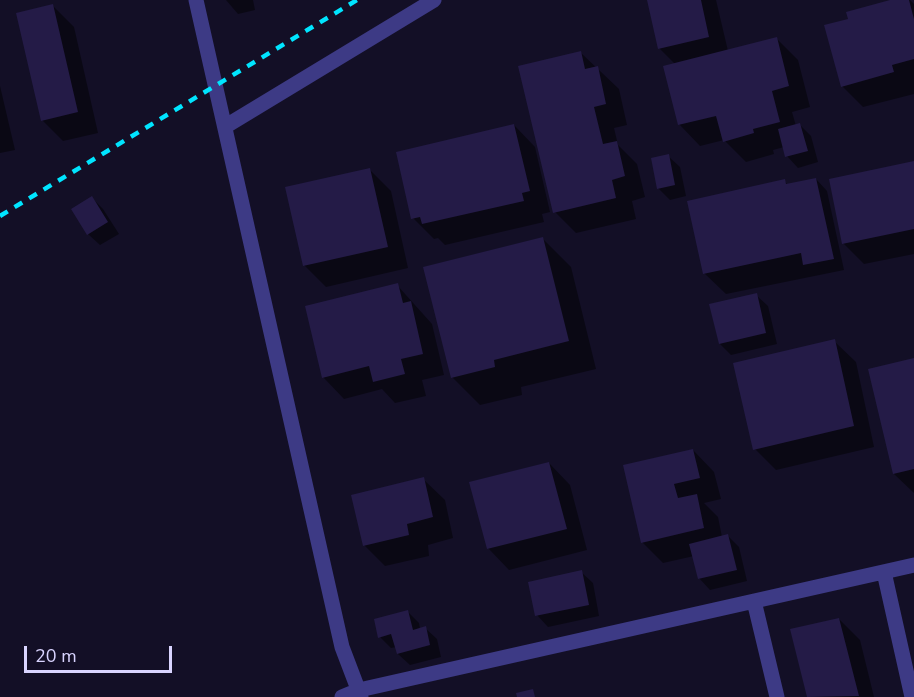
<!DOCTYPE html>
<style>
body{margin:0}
#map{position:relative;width:914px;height:697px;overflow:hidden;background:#130f26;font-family:"Nunito Sans",sans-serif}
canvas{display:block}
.scale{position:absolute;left:24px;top:646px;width:148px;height:27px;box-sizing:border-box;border:3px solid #d9d4ff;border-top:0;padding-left:8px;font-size:18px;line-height:21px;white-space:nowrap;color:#d9d4ff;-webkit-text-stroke:4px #130f26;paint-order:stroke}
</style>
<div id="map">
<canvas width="914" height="697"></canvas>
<div class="scale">20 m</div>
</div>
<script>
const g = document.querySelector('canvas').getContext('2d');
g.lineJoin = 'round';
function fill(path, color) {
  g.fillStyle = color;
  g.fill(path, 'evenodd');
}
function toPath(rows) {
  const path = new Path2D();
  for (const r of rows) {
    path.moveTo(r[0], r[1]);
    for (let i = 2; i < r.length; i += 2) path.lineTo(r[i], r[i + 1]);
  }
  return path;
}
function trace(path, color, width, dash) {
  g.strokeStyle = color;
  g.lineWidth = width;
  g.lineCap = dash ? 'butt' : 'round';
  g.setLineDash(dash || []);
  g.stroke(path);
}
fill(toPath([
 [226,0,253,0,255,10,238,14],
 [648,0,716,0,728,51,777,39,798,60,810,107,792,112,796,126,800,125,811,136,818,162,798,168,787,156,784,147,773,150,774,154,746,162,724,140,700,146,679,124,676,65,659,48],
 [896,0,910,0,914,4,914,94,863,107,842,86,850,20],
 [53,6,74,27,98,133,63,141,42,120],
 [581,53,619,89,627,125,614,128,618,145,637,164,645,197,632,201,636,219,576,233,555,212],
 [0,86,15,150,0,153],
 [514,125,535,147,550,212,542,214,544,222,445,245,438,238,434,239,413,218],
 [668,156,680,167,686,196,670,200,658,188],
 [914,163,914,254,864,264,843,243],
 [369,169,391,191,408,268,326,287,304,265],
 [816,179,827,191,844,270,726,294,704,273,784,181,788,185],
 [92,198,103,209,119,234,100,245,88,234],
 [543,239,571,267,596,369,521,387,522,395,480,405,452,377],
 [397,285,432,324,444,375,422,380,426,396,395,403,382,389,344,399,323,377],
 [756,295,768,306,777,344,731,355,720,344],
 [834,341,856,362,874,447,776,470,755,449],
 [914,360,914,493,894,474],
 [693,450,714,472,721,499,704,503,718,517,722,537,728,536,739,547,747,581,710,590,699,578,694,556,663,563,642,542,625,466],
 [549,463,570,485,587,550,509,570,488,548],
 [423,479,445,500,453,538,428,545,429,556,385,566,364,545],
 [581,572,593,583,599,616,548,627,537,615],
 [408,612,419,623,420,629,425,628,437,639,441,657,410,665,398,654,396,647,391,648,380,637],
 [839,619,860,640,874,697,808,697,792,630]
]), '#0007');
fill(toPath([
 [647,0,701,0,709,37,658,49],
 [890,0,909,0,914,19,914,59,892,65,894,72,841,87,824,25,848,19,846,12],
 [53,4,78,112,41,121,16,13],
 [777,37,789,86,772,91,780,122,753,129,754,133,723,142,716,116,678,125,663,66],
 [581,51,585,69,598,66,606,104,594,107,603,144,617,141,625,176,612,180,616,198,553,213,518,66],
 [800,123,808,151,785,157,778,129],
 [514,124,530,191,522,193,524,201,422,224,420,217,411,219,396,152],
 [669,154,675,185,657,189,651,158],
 [914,161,914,229,842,244,829,179],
 [370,168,388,247,303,266,285,187],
 [816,178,834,259,803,265,801,253,703,274,687,201,785,179,786,184],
 [92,196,108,222,87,235,71,209],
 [543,237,569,341,494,360,495,367,451,378,423,267],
 [398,283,403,303,411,301,423,354,401,359,405,374,373,382,369,366,322,378,305,306],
 [757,293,766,333,719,344,709,304],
 [835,339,854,426,753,450,733,363],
 [914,358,914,469,893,474,868,369],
 [693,449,700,478,674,484,678,498,697,494,704,528,641,543,623,465],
 [549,462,567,529,487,549,469,482],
 [424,477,433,517,407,524,409,535,363,546,351,495],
 [728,534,737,570,698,579,689,544],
 [582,570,589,605,535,616,528,582],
 [408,610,413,630,426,626,430,645,397,654,391,634,378,638,374,619],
 [839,618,859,696,807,697,790,629],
 [533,689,535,697,517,697,516,693]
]), '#241b47');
trace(toPath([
 [196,0,342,647,361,697],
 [226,126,434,0],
 [884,572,912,697],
 [754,601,777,697],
 [342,697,359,690,914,565]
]), '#3d3a85', 15);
trace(toPath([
 [0,216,357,0]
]), '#00e5ff', 4.5, [9, 8]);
</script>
